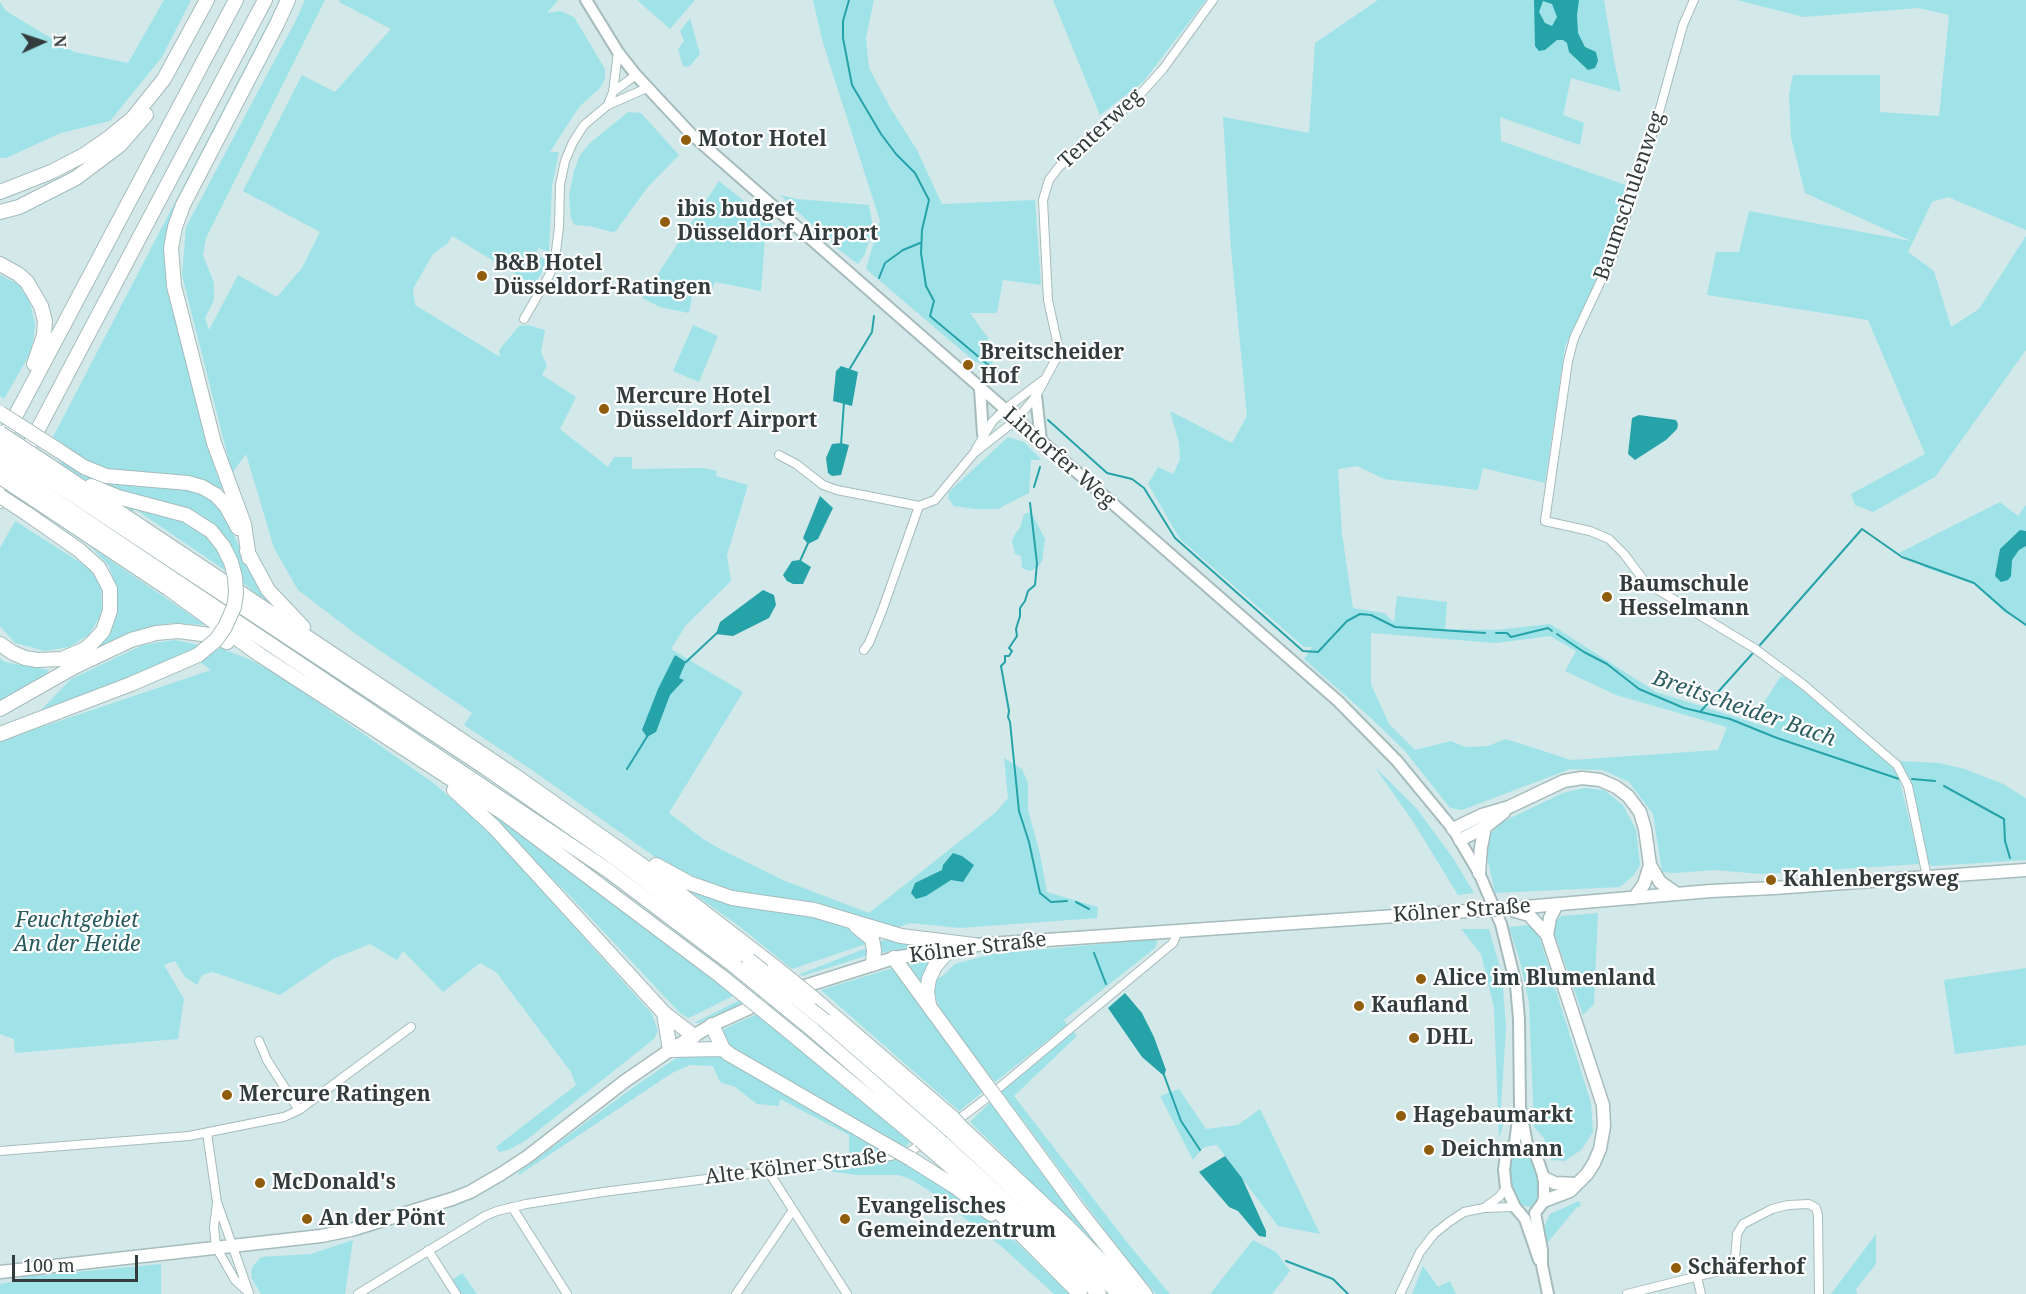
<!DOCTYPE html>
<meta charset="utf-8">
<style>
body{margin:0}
#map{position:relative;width:2026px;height:1294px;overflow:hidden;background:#d3e8e9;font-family:"Noto Serif",serif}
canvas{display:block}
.north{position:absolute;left:12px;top:12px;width:60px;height:60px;-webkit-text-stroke:4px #fff;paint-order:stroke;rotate:87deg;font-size:16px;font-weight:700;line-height:24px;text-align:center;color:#333c3c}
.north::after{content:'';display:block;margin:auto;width:21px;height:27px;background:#333c3c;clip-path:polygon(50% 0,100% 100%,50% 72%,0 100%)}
.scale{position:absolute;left:12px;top:1255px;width:126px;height:27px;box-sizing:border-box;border:3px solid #333c3c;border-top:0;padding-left:8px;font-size:18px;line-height:21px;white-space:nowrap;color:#333c3c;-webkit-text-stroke:4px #fff;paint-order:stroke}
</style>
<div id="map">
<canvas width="2026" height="1294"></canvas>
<div class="north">N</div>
<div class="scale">100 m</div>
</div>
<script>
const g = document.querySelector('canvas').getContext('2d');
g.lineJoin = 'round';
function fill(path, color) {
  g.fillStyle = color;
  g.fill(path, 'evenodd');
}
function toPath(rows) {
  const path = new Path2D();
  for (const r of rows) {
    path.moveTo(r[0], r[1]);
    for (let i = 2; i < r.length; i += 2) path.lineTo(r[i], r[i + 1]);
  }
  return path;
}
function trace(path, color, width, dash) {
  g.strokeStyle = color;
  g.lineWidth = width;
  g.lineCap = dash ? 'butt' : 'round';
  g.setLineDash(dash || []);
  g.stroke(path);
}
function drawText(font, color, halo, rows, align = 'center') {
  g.font = font + ' "Noto Serif",serif';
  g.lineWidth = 4.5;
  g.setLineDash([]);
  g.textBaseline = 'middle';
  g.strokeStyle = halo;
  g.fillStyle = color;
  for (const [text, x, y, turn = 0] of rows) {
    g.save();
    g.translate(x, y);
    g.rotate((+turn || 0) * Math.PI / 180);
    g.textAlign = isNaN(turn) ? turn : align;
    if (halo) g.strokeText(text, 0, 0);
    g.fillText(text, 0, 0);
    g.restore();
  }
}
fill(toPath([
 [164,0,191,0,162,57,110,121,61,133,6,158,0,158,0,2,6,11,74,52,128,63],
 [280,0,285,0,183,200,170,281,223,488,219,490,213,485,198,478,116,473,91,464,68,450,69,448,53,437],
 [305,0,325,0,206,238,203,255,214,283,214,300,205,318,209,330,238,275,277,297,302,268,320,232,243,191,302,75,335,92,391,29,339,2,340,0,558,0,547,13,560,11,574,17,605,69,605,79,600,88,579,107,550,152,559,152,552,186,549,252,538,248,536,254,546,260,541,274,534,285,452,236,447,244,433,254,413,289,415,305,500,357,499,350,519,326,528,325,545,330,541,352,547,366,542,375,576,397,560,429,608,467,614,457,632,457,632,469,703,468,717,471,716,476,748,485,727,555,731,581,686,625,671,649,743,692,669,813,703,839,720,849,785,881,869,913,969,834,996,812,1008,798,1004,758,1022,769,1028,783,1028,810,1040,854,1047,892,1098,907,1097,918,960,928,910,923,890,930,706,885,665,864,529,768,464,725,472,713,357,635,298,590,274,548,246,454,232,473,182,275,186,227,296,20],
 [637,0,695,0,670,29],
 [813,0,874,0,866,38,869,68,891,109,917,150,942,204,1035,200,1041,285,1003,280,997,313,970,313,988,338,986,356,1002,373,974,361,866,269,880,221,823,43],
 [1053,0,1206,0,1143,82,1100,115],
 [1378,0,1604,0,1614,60,1621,92,1571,78,1563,115,1584,123,1580,145,1500,117,1501,141,1631,187,1610,253,1565,346,1545,483,1483,468,1478,490,1384,479,1357,466,1338,469,1342,534,1353,608,1384,613,1394,622,1397,596,1447,602,1445,629,1496,630,1550,624,1656,692,1774,729,1772,714,1761,707,1781,676,1789,679,1888,762,1898,774,1920,864,1761,874,1715,870,1675,873,1662,872,1653,814,1629,782,1603,770,1570,769,1462,810,1450,808,1405,751,1372,719,1304,659,1312,647,1304,647,1180,539,1148,484,1158,467,1173,474,1180,460,1179,443,1170,411,1232,443,1247,416,1231,249,1223,117,1309,133,1315,43],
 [1371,633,1496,643,1550,636,1576,651,1565,671,1616,695,1727,727,1718,750,1571,760,1506,739,1488,746,1465,747,1451,741,1415,750,1389,724,1371,684],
 [1737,0,2026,0,2026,230,1948,197,1932,202,1908,252,1934,271,1951,327,1979,309,2026,236,2026,350,1935,477,1873,512,1855,505,1851,494,1925,454,1868,320,1707,295,1716,252,1739,252,1749,211,1911,241,1805,193,1791,137,1789,94,1793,75,1880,75,1880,112,1939,116,1949,15,1918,8,1804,17],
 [690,18,700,54,691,65,687,67,683,66,678,49,684,41,680,31],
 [628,112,641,113,679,155,647,188,616,231,611,232,590,226,575,225,571,219,569,196,574,171,580,155,590,143],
 [719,181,772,223,772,233,765,238,761,291,715,282,712,289,694,286,689,313,660,307,642,298],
 [780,195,797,199,869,205,873,228,865,254,858,264,838,249],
 [0,275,18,284,30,302,35,325,32,350,4,399,0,396],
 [693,325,718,336,699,382,673,371],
 [1008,437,1024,442,1042,460,1031,460,1029,493,998,509,975,509,954,506,948,498,949,492],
 [63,459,202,493,222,510,255,580,272,603,270,605,243,583,240,567,234,550,217,527,199,516,105,488,87,481,60,464],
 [2000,502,2018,516,2026,505,2026,625,2005,613,1974,584,1926,568,1899,553],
 [126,505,179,515,213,541,229,573,135,509,132,512],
 [1031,512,1045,539,1042,561,1038,567,1030,571,1022,568,1021,556,1015,554,1012,541,1015,534,1020,528,1024,514],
 [15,521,89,568,101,587,102,613,89,635,69,647,45,651,15,643,0,626,0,548],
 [91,547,205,625,171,623,139,630,83,656,103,640,115,619,118,592,109,566],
 [174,640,200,645,178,659,40,711,71,679,143,645],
 [220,648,251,660,286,680,432,782,486,828,652,1014,658,1031,654,1039,525,1141,508,1150,499,1152,496,1147,576,1085,571,1072,496,972,480,963,443,992,403,951,397,960,370,944,333,959,280,995,213,972,202,975,197,985,185,977,175,961,164,965,184,999,178,1039,15,1053,14,1039,0,1034,0,741,211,670,200,662],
 [0,658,4,662,49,670,42,679,0,703],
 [1900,761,1939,763,1965,769,2003,784,2026,798,2026,860,1932,866,1927,862,1909,778],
 [1374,766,1417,809,1453,858,1474,893,1458,895,1414,823],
 [1584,788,1604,790,1623,805,1636,830,1640,865,1634,875,1620,887,1495,893,1486,852,1489,836,1500,823,1563,793],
 [477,804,513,827,737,994,693,1016,688,1018,680,1013,571,897],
 [692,890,826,917,856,930,869,943,792,969,739,926,691,892],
 [1598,913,1594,1004,1583,1015,1553,929,1555,923,1561,916],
 [1530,925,1539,936,1591,1103,1593,1132,1581,1150,1565,1161,1551,1160,1544,1138,1534,1127,1529,1003,1520,961,1509,927],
 [1461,929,1489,929,1502,975,1506,1028,1501,1106,1504,1123,1499,1138,1494,1008,1481,954],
 [888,937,929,944,879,953,879,943],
 [1158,939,1155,948,1064,1020,1067,1025,995,1082,942,1014,934,992,932,982,944,975,955,964,991,954],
 [869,947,866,956,802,976,800,974],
 [938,958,924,996,902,965],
 [896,967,983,1092,959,1111,821,990],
 [2026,968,2026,1045,1955,1054,1944,980],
 [742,999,746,1002,699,1023,694,1023],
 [759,1013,911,1141,905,1147,863,1126,741,1056,725,1043,722,1030],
 [1073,1031,1077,1036,1014,1096,1126,1241,1170,1294,1156,1294,1131,1265,1001,1091],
 [699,1053,720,1055,886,1151,854,1155,849,1152,849,1135,780,1099,779,1106,757,1104,735,1087,720,1082,713,1066,690,1065,672,1073,519,1175,518,1173,635,1086,675,1059],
 [1179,1089,1206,1129,1238,1125,1260,1109,1320,1234,1278,1226,1217,1145,1204,1147,1193,1160,1160,1096],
 [992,1101,1110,1259,970,1122],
 [1518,1145,1522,1146,1531,1155,1539,1177,1540,1198,1533,1208,1521,1205,1511,1190,1510,1160,1511,1154],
 [898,1160,947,1188,987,1219,1016,1242,1069,1294,1054,1294,1001,1246,928,1190,910,1179,898,1175,856,1175,828,1171,831,1168],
 [1579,1201,1581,1206,1577,1207,1548,1242,1545,1242,1544,1227,1550,1214],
 [1876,1234,1876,1264,1856,1289,1857,1294,1831,1294],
 [353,1240,345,1294,261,1294,252,1279,251,1272,253,1266,261,1257,311,1254],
 [1253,1240,1276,1252,1290,1271,1272,1294,1210,1294],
 [161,1264,161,1294,0,1294,0,1284,18,1281,22,1277],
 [1423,1266,1438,1287,1450,1281,1456,1294,1412,1294],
 [462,1273,477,1294,461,1294,452,1280]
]), '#9fe3e8');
fill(toPath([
 [1534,0,1579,0,1577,15,1578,33,1585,47,1596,52,1598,61,1595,68,1588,70,1569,52,1567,43,1563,40,1557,40,1545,50,1539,51,1535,46],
 [1543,1,1552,4,1557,17,1552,26,1545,23,1539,12],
 [841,366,858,372,852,406,833,401,836,371],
 [1639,415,1676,420,1678,424,1677,429,1666,440,1635,460,1628,454,1632,418],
 [841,443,849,445,841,475,832,476,828,473,826,458,832,444],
 [820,496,833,508,818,539,808,544,803,538],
 [2020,530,2026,531,2026,546,2019,550,2012,560,2011,576,2008,580,2001,582,1995,576,2000,549],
 [800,560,811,567,803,584,793,584,787,581,783,575,792,561],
 [763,590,774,595,776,605,769,618,733,636,716,634,720,622],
 [675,655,686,662,679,678,684,680,670,695,656,732,647,737,642,730,658,689],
 [953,853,962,856,974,865,963,882,951,880,926,896,916,899,911,893,915,883,942,870,943,865],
 [1125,993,1142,1013,1154,1037,1166,1070,1164,1076,1142,1057,1108,1008],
 [1225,1156,1242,1178,1266,1231,1266,1237,1259,1236,1238,1211,1229,1207,1199,1172]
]), '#26a2a9');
trace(toPath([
 [849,0,843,21,843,38,852,85,881,134,896,154,915,173,929,200,922,230,921,253,926,286,934,301,930,316,1011,384],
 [879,278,885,263,903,250,920,243],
 [849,370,872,332,874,316],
 [1048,420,1107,473,1132,479,1144,488,1175,538,1303,651,1318,652,1347,621,1360,614,1371,615,1395,627,1485,633],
 [841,445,844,402],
 [1034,487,1040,467],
 [1030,503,1037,563,1035,585,1028,591,1025,601,1020,608,1020,616,1016,629,1017,636,1009,648,1012,651,1009,656,1005,656,1005,662,1001,666,1009,711,1008,717,1010,722,1019,811,1029,842,1040,893,1051,902,1067,901],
 [800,561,809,541],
 [1496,633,1507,633,1511,637,1548,628,1552,631],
 [1557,634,1584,652,1607,664,1639,689,1684,708,1730,719,1777,738,1899,779],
 [1760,645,1862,529,1902,557,1974,583,2006,611,2026,625],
 [686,662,717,633],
 [1701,711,1753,653],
 [627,769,648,735],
 [1912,779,1935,781],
 [1944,786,2004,819,2005,841,2010,858],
 [1076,902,1089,909],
 [1094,953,1106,984],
 [1164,1075,1181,1121,1200,1150],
 [1286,1261,1333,1279,1348,1294]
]), '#26a2a9', 2);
const street = toPath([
 [1694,0,1683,25,1658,116,1615,251,1574,338,1568,361,1545,521,1590,531,1609,539,1624,554,1645,582,1754,648,1804,685,1897,765,1908,786,1927,877],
 [613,92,618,52],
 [608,105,613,92,636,75],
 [524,319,550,274,555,259,559,227,560,185,565,161,573,142,584,125,608,105,647,88],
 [976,449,992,422,1004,410,1042,381],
 [779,455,796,464,823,485,837,490,919,506],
 [864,650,869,643,882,611,919,506,935,500,974,453,1016,420,1036,396,1057,357,1058,346,1048,300,1043,200,1049,180,1058,168,1089,139,1136,99,1163,69,1213,0],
 [259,1041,267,1060,299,1110],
 [955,1122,988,1097,1173,943,1178,931],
 [207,1133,217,1202,249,1293],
 [0,1151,189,1136,284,1117,299,1110,411,1027],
 [768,1171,847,1294],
 [217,1203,214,1227,216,1247,235,1280,248,1292],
 [512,1207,567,1294],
 [1484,1208,1499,1197,1506,1188],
 [428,1250,456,1294],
 [1697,1277,1701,1294],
 [358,1294,485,1216,497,1211,526,1204,603,1192,890,1156,909,1152,925,1142],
 [736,1294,793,1210],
 [1400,1294,1420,1252,1434,1234,1449,1222,1464,1212,1484,1208,1515,1207],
 [1627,1294,1723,1270,1731,1266,1735,1259,1737,1234,1743,1224,1772,1209,1788,1205,1809,1204,1816,1208,1818,1215,1819,1294]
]);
const secondary = toPath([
 [586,0,618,52,636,75,691,134,1338,701,1397,761,1453,829,1479,873,1501,924,1516,985,1519,1019,1520,1107,1527,1144,1536,1155,1544,1178,1544,1201,1535,1213,1542,1250,1542,1265,1548,1294],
 [980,389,983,434],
 [1036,396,1041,441],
 [1519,1111,1515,1143,1506,1154,1504,1170,1506,1188,1515,1207,1525,1219,1539,1260]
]);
const primary = toPath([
 [1453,829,1482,815,1509,807,1564,781,1582,778,1600,780,1616,787,1628,796,1640,812,1645,829,1650,865,1660,882,1677,894],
 [1460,840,1485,827,1504,812],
 [1479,873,1481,847,1485,827],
 [1634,898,1644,884,1650,865],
 [1502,909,1711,891,1774,888,2026,870],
 [1515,911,1529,915,1547,935,1603,1105,1604,1126,1600,1149,1594,1163,1587,1174,1570,1191,1544,1201],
 [1547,935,1550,918,1557,904],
 [1544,1178,1555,1183,1576,1184],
 [0,1272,321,1236,351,1230,452,1199,470,1192,501,1174,527,1157,625,1081,670,1050,712,1025,780,994,894,958,974,945,1483,910]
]);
const highway = toPath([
 [0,192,51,172,84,155,110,137,132,119,164,79,207,0],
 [0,212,19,207,76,178,120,145,146,115],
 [0,264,18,274,27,282,41,306,45,321,44,335,34,364],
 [0,445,236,0],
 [58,450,84,467,106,476,188,483,202,487,216,495,226,506,238,528],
 [50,466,514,775,653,873,775,967],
 [44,476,486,768,618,860,749,960],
 [91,486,118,497,186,515,211,531],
 [37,488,609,871,736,967],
 [32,498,175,593],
 [0,501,265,0],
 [247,551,268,590,303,627],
 [249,558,244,524,214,443,174,286,171,248,175,227,183,205,277,24,288,0],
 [169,589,260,655,505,814,722,977],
 [0,644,13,653,25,658,37,660,62,659,85,649,94,641,103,631,110,611,110,589,99,568,79,550,26,513],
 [0,709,74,667,131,640,156,633,178,631,210,635,227,642],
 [0,734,131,684,198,655],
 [454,790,494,827,664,1013,694,1036],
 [656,865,689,883,732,898,814,910,901,936,974,945],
 [856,926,872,939,874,950,873,964],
 [894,958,988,1087],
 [812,997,953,1118],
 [929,1005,927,991,929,979,935,966,950,949],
 [664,1013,670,1050,723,1049],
 [825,1021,943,1124],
 [712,1025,723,1049,729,1054,888,1146],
 [813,1030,931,1133],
 [797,1038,920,1140],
 [997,1099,1077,1208,1145,1294],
 [960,1126,1067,1226,1133,1294],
 [952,1132,1002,1178,1119,1294],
 [939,1140,994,1190,1099,1294],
 [928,1147,973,1186,1080,1294],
 [911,1159,954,1186,991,1214]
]);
trace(street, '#a6bbbc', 10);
trace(secondary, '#a6bbbc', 14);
trace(primary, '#a6bbbc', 15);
trace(highway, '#a6bbbc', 16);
trace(street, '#fff', 8);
trace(secondary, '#fff', 10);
trace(primary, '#fff', 12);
trace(highway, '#fff', 14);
const primaryBridge = toPath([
 [1483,910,1502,909]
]);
const highwayBridge = toPath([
 [0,413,58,450],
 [0,433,50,466],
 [0,447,44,476],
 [0,463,37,488],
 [0,477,32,498],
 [0,496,26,513],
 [198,655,216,640,225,627,234,607,236,593,235,577,231,562,223,546,211,531],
 [749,960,825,1021],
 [736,967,813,1030],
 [775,967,812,997],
 [722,977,797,1038],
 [988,1087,997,1099],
 [953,1118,960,1126],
 [943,1124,952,1132],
 [931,1133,939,1140],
 [920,1140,928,1147],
 [888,1146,911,1159]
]);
trace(primaryBridge, '#a6bbbc', 15, []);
trace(highwayBridge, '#a6bbbc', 16, []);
trace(primaryBridge, '#fff', 12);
trace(highwayBridge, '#fff', 14);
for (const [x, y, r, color] of [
 [686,140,6,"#905c0d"],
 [665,222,6,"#905c0d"],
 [482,276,6,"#905c0d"],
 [968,365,6,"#905c0d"],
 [604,409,6,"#905c0d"],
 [1607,597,6,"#905c0d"],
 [1771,880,6,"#905c0d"],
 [1421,979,6,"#905c0d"],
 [1359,1006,6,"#905c0d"],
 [1414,1038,6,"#905c0d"],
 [227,1095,6,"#905c0d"],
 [1401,1116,6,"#905c0d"],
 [1429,1150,6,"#905c0d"],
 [260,1183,6,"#905c0d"],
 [307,1219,6,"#905c0d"],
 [845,1219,6,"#905c0d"],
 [1676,1268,6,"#905c0d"]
]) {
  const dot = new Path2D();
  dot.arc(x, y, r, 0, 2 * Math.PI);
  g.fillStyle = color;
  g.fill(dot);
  trace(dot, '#fff', 2);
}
drawText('21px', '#333c3c', '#fff', [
 ["Tenterweg",1101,129,-43],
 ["Baumschulenweg",1630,196,-71],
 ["Lintorfer Weg",1059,458,41],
 ["Kölner Straße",1462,911,-4],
 ["Kölner Straße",978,948,-7],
 ["Alte Kölner Straße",796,1167,-7]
]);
drawText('bold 21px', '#333c3c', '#fff', [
 ["Motor Hotel",698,140],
 ["ibis budget",677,210],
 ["Düsseldorf Airport",677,234],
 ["B&B Hotel",494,264],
 ["Düsseldorf-Ratingen",494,288],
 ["Breitscheider",980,353],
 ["Hof",980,377],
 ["Mercure Hotel",616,397],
 ["Düsseldorf Airport",616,421],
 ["Baumschule",1619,585],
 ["Hesselmann",1619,609],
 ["Kahlenbergsweg",1783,880],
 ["Alice im Blumenland",1433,979],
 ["Kaufland",1371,1006],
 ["DHL",1426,1038],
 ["Mercure Ratingen",239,1095],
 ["Hagebaumarkt",1413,1116],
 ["Deichmann",1441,1150],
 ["McDonald's",272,1183],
 ["Evangelisches",857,1207],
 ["Gemeindezentrum",857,1231],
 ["An der Pönt",319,1219],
 ["Schäferhof",1688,1268]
], 'left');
drawText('italic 21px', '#28595c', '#fff', [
 ["Feuchtgebiet",77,921],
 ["An der Heide",77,945]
]);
drawText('italic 22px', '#2d5e61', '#fff', [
 ["Breitscheider Bach",1744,709,19]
]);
</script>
